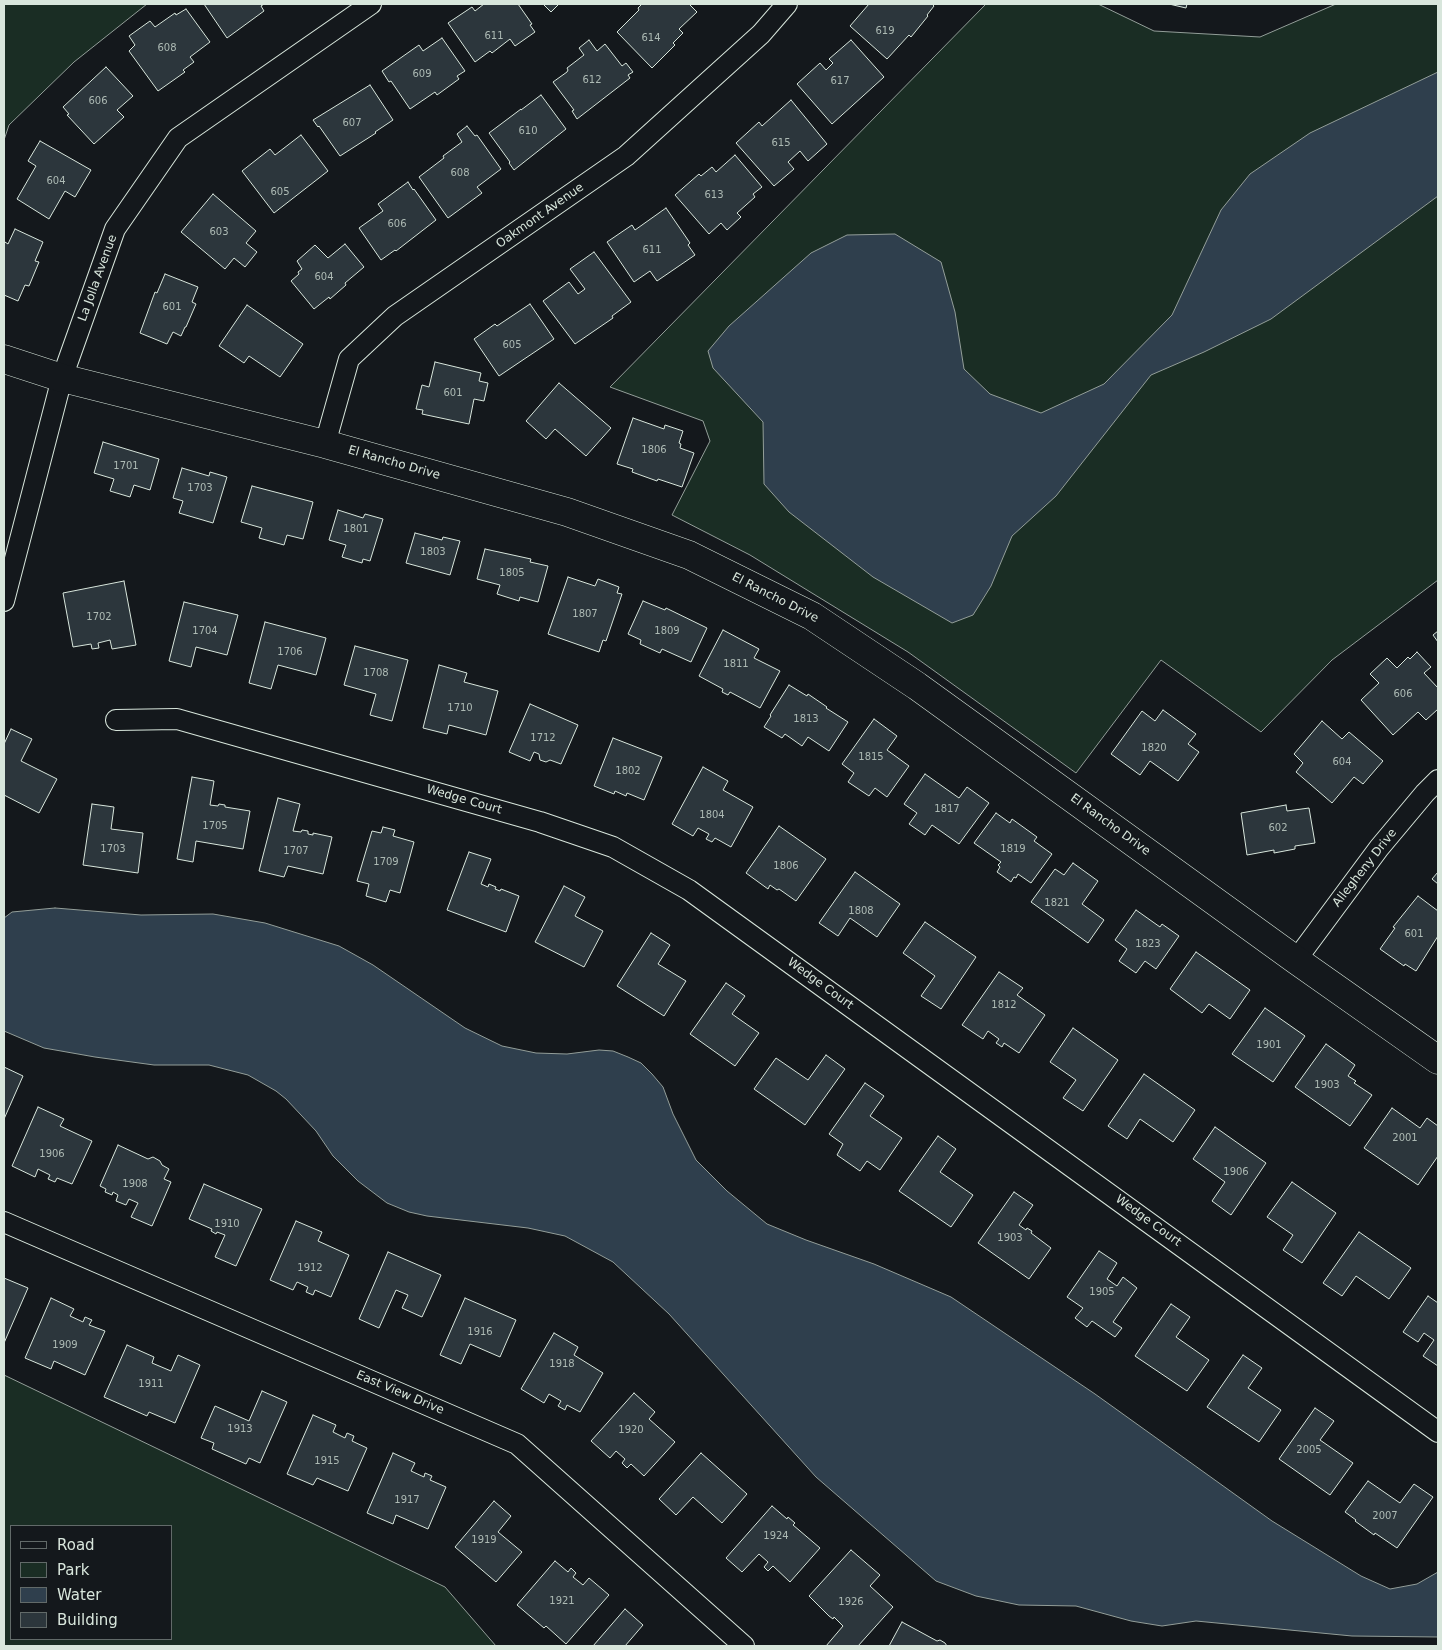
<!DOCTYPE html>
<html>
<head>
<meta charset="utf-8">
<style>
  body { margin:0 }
  #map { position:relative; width:1442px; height:1650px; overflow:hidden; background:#14181c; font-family:"DejaVu Sans",sans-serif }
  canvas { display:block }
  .frame { position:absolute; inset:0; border:5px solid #d8e6dc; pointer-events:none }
  .legend { position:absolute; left:10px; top:1525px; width:162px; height:115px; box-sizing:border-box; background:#14181c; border:1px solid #626a69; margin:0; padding:6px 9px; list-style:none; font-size:15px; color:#d8e6dc }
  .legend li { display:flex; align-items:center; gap:10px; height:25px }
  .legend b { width:25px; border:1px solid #626a69 }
</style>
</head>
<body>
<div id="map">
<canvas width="1442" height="1650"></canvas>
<div class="frame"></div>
<ul class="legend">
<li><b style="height:6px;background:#14181c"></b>Road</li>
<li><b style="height:14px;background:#1a2d24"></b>Park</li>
<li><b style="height:14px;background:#2f3f4d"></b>Water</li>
<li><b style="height:14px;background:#2c363c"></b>Building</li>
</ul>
</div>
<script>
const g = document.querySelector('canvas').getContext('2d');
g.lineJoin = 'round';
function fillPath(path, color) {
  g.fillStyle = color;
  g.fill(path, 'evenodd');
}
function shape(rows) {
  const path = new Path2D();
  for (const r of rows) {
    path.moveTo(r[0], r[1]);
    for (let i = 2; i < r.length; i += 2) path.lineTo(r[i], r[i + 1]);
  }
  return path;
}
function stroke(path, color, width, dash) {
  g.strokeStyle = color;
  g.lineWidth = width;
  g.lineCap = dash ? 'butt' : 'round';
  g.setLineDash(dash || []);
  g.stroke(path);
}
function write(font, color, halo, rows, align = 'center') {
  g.font = font + ' "DejaVu Sans",sans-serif';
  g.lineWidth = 4;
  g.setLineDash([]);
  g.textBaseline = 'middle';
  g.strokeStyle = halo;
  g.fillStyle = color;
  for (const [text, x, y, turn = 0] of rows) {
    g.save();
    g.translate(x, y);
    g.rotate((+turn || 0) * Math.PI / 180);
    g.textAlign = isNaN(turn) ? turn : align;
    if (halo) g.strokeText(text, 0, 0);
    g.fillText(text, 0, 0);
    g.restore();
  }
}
const green = shape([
  [4,4,147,4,74,62,9,125,4,140,4,4],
  [986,4,1098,4,1154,31,1260,37,1336,4,1438,4,1438,580,1332,660,1261,732,1161,660,1076,773,908,652,750,555,672,515,710,441,703,421,610,387,986,4],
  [4,1375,445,1587,496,1646,4,1646,4,1375],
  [11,1526,171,1526,171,1639,11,1639,11,1526]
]);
const water = shape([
  [1438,72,1438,196,1271,319,1204,352,1151,375,1056,496,1012,536,991,586,973,615,952,623,873,577,789,512,764,484,763,422,713,368,708,351,729,326,811,253,847,235,895,234,941,262,955,312,964,369,990,394,1041,413,1104,384,1172,315,1221,210,1250,174,1310,133,1438,72],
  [55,908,141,915,213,914,265,923,339,946,373,965,465,1028,502,1046,536,1053,567,1054,599,1050,613,1051,628,1057,641,1063,652,1074,663,1087,673,1114,696,1160,727,1191,767,1224,806,1240,874,1264,951,1297,1095,1394,1272,1521,1361,1576,1390,1589,1417,1584,1438,1572,1438,1637,1352,1636,1196,1621,1162,1626,1131,1621,1076,1606,1019,1605,976,1596,936,1581,816,1477,669,1314,613,1262,565,1236,528,1228,427,1216,409,1212,387,1203,358,1181,333,1156,316,1131,286,1099,276,1091,248,1075,209,1065,154,1065,95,1057,44,1048,4,1031,4,918,12,912,55,908]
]);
const building = shape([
  [204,4,264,4,261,6,264,11,227,38,204,4],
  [484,4,518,4,532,24,530,25,535,32,515,46,510,39,492,53,490,51,475,62,448,23,472,7,475,11,484,4],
  [543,4,559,4,551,12,543,4],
  [642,4,689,4,697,12,679,29,683,33,673,43,675,45,652,68,617,32,639,10,638,8,642,4],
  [869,4,932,4,934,6,927,15,928,16,911,37,909,35,887,59,850,26,869,4],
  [1169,4,1187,4,1186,8,1169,4],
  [186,9,210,42,190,57,194,62,183,70,185,72,158,91,129,51,135,45,129,36,150,21,155,27,175,13,176,15,186,9],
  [442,38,465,71,457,76,459,79,437,95,435,92,410,109,391,81,389,82,382,71,419,45,423,51,442,38],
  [589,40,597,51,605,44,622,66,626,63,633,72,628,75,630,78,577,119,572,111,574,110,553,82,567,72,568,70,567,68,584,55,579,48,589,40],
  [851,40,884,77,832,124,797,84,820,63,826,70,833,63,829,59,851,40],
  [106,67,133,96,117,110,124,117,94,144,67,115,69,114,63,107,106,67],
  [370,85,393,120,375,132,376,133,340,156,319,126,318,127,313,120,370,85],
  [541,95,566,129,514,170,509,163,510,162,489,133,521,109,521,110,541,95],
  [791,100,827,144,808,161,800,151,788,162,794,169,774,186,736,143,759,122,762,126,791,100],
  [467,126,475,136,477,135,501,169,477,187,482,193,448,218,419,177,444,158,443,156,462,142,457,134,467,126],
  [301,135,328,171,274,213,242,171,270,149,275,155,301,135],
  [40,141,91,170,75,197,65,191,49,219,17,199,36,166,28,161,40,141],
  [735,155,762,187,753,194,755,197,737,213,741,217,727,230,721,223,709,234,675,195,699,174,701,176,712,167,716,172,735,155],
  [408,182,413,190,414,189,436,220,396,251,395,250,381,260,359,228,383,211,378,204,408,182],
  [213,194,256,231,246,243,257,252,245,267,234,258,225,269,181,232,213,194],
  [666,208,690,243,688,245,695,255,657,281,650,271,634,282,607,242,632,225,635,230,666,208],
  [15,229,43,242,35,261,39,262,29,286,25,285,18,301,4,295,4,244,5,242,8,244,15,229],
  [345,244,364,267,345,283,346,285,330,299,329,297,314,309,291,281,299,274,298,272,302,269,297,261,315,245,328,258,345,244],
  [594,252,631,302,612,316,613,318,575,344,543,301,569,282,578,294,585,289,570,269,594,252],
  [165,274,198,287,192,302,196,304,186,327,185,327,181,336,173,332,167,344,140,333,155,292,157,293,165,274],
  [530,304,554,339,499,376,474,339,495,324,497,326,530,304],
  [247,305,303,344,280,377,249,356,244,363,219,346,247,305],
  [435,362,481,373,479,381,488,383,484,401,474,399,469,424,422,414,423,410,416,409,422,385,429,387,435,362],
  [559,383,611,428,586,456,555,429,546,439,526,421,559,383],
  [633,418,664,429,665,425,683,431,679,443,681,444,680,448,694,453,682,487,658,479,657,481,632,472,633,469,617,464,633,418],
  [103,442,159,459,150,490,134,485,130,497,110,491,114,479,94,473,103,442],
  [182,468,209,476,210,472,227,477,213,523,179,513,183,501,173,498,182,468],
  [252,486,313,502,303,539,287,535,284,545,259,538,262,528,241,522,252,486],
  [338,510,363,518,365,514,383,519,370,561,363,559,362,563,342,557,346,545,329,540,338,510],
  [415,533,442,540,443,537,460,541,450,575,406,563,415,533],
  [485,549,531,559,530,562,548,566,538,602,520,597,519,601,497,594,500,585,477,579,485,549],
  [568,577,595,586,598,579,619,587,617,593,622,594,606,641,603,640,599,652,548,634,568,577],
  [124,581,136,645,112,649,110,640,98,643,99,648,92,649,91,644,73,647,63,593,124,581],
  [643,601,665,610,666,608,707,628,691,662,662,649,660,653,640,644,641,640,628,634,643,601],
  [184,602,238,615,227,655,196,647,191,667,169,661,184,602],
  [265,622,326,638,316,675,278,665,271,689,249,683,265,622],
  [723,630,759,649,754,658,780,671,760,708,730,692,728,695,722,692,723,689,699,676,723,630],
  [1438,631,1438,642,1433,635,1438,631],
  [355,646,408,660,392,721,370,715,376,694,344,685,355,646],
  [1417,652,1431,667,1424,673,1438,688,1438,709,1426,720,1418,712,1393,735,1361,700,1379,683,1370,674,1387,658,1397,668,1408,657,1410,659,1417,652],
  [439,665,467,673,464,682,498,691,486,735,449,725,447,734,423,728,439,665],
  [789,685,807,696,808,694,827,707,826,708,848,722,829,751,808,737,802,746,785,734,782,738,764,727,771,716,770,715,789,685],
  [530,704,578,725,561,764,550,760,546,762,540,760,539,754,534,752,530,761,509,752,530,704],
  [1163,710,1196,734,1188,744,1199,752,1178,781,1150,761,1140,775,1111,754,1142,711,1155,721,1163,710],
  [874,719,897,736,887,750,909,766,887,797,875,788,869,796,848,782,854,773,842,764,874,719],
  [1322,721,1342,739,1349,732,1383,761,1363,784,1354,777,1332,803,1296,772,1303,763,1294,754,1322,721],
  [11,729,32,739,21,761,57,779,39,813,4,795,4,744,11,729],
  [613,738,662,757,644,800,627,793,626,796,615,791,614,794,594,786,613,738],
  [703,767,728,781,723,790,753,807,731,847,715,838,712,842,706,839,709,834,698,828,693,836,672,824,703,767],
  [925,774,959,798,967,787,989,803,959,844,932,825,925,835,909,824,917,813,904,804,925,774],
  [192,777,214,781,210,805,218,806,219,804,225,805,225,807,250,811,243,849,196,841,193,862,177,859,192,777],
  [278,798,300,804,293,831,301,832,302,830,308,831,308,834,313,835,313,833,332,837,323,874,288,866,284,877,259,871,278,798],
  [92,804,114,807,111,829,143,833,138,873,83,865,92,804],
  [1286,805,1287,811,1309,808,1315,843,1295,846,1295,849,1274,853,1274,850,1247,855,1241,813,1286,805],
  [996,813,1010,823,1012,819,1037,837,1034,841,1052,854,1031,883,1018,874,1016,878,1014,877,1011,882,997,872,1000,867,998,865,1001,862,974,843,996,813],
  [779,826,826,859,796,901,779,889,777,890,770,885,768,889,746,873,779,826],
  [383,827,395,830,393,836,414,842,400,893,390,890,386,902,366,896,369,884,357,881,372,831,381,833,383,827],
  [469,852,491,859,481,884,488,887,489,884,496,887,495,889,500,891,501,889,519,896,506,932,447,910,469,852],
  [1073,863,1098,881,1082,904,1104,920,1088,943,1031,902,1055,869,1064,875,1073,863],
  [855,872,900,904,877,937,850,918,838,936,819,923,855,872],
  [1438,872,1438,884,1432,879,1438,872],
  [564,886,585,897,575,916,603,931,584,967,535,942,564,886],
  [1418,896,1438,911,1438,936,1416,971,1405,964,1404,966,1380,949,1395,928,1393,927,1418,896],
  [1136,910,1160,927,1162,924,1179,936,1156,969,1145,961,1136,973,1119,961,1127,949,1115,940,1136,910],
  [925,922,976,957,941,1009,921,996,935,976,903,953,925,922],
  [651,933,670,945,658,964,686,981,664,1016,617,986,651,933],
  [1196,952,1250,990,1230,1019,1209,1004,1202,1013,1170,989,1196,952],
  [999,972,1023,988,1017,995,1045,1015,1019,1053,1004,1043,1002,1047,996,1043,999,1039,988,1031,983,1039,962,1025,999,972],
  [726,983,745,996,732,1014,759,1033,735,1066,690,1034,726,983],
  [1265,1008,1305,1036,1273,1082,1232,1054,1265,1008],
  [1073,1028,1118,1060,1083,1111,1063,1098,1076,1080,1050,1062,1073,1028],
  [1326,1044,1355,1065,1348,1076,1356,1081,1354,1083,1372,1095,1350,1126,1295,1087,1326,1044],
  [826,1055,845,1069,805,1125,754,1089,776,1058,808,1080,826,1055],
  [4,1067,23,1076,4,1119,4,1067],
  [1144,1074,1195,1110,1173,1142,1140,1119,1127,1139,1108,1126,1144,1074],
  [865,1083,884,1096,870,1116,902,1138,880,1170,867,1161,860,1171,837,1155,843,1144,829,1134,865,1083],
  [38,1107,64,1119,60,1126,92,1141,72,1184,57,1178,55,1182,48,1179,50,1175,38,1169,35,1177,12,1166,38,1107],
  [1392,1108,1420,1128,1427,1118,1438,1126,1438,1156,1418,1185,1364,1148,1392,1108],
  [1215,1127,1266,1163,1231,1215,1212,1201,1225,1182,1193,1159,1215,1127],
  [938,1136,956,1149,940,1172,973,1195,951,1227,899,1191,938,1136],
  [118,1145,148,1159,153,1157,160,1161,162,1165,169,1169,164,1179,171,1182,152,1226,131,1217,138,1203,129,1199,126,1205,116,1201,118,1195,113,1192,112,1195,105,1192,106,1189,100,1186,118,1145],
  [1292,1182,1336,1213,1302,1263,1283,1250,1293,1235,1267,1217,1292,1182],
  [204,1184,262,1209,236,1266,215,1257,225,1235,217,1232,216,1234,211,1231,212,1229,189,1219,204,1184],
  [1014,1192,1033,1205,1019,1225,1026,1230,1027,1228,1032,1231,1031,1233,1051,1248,1029,1279,978,1243,1014,1192],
  [296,1221,322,1232,318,1241,349,1255,331,1297,315,1290,313,1295,306,1292,308,1287,297,1282,293,1290,270,1280,296,1221],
  [1359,1232,1411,1268,1389,1299,1356,1276,1342,1296,1323,1283,1359,1232],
  [1099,1251,1117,1263,1107,1279,1117,1286,1123,1277,1137,1288,1113,1322,1122,1328,1115,1337,1092,1321,1087,1327,1075,1318,1083,1308,1067,1297,1099,1251],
  [388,1252,441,1275,422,1317,402,1308,408,1295,396,1290,379,1328,359,1319,388,1252],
  [4,1278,28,1288,4,1343,4,1278],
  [1428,1296,1438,1303,1438,1366,1423,1356,1434,1340,1424,1333,1418,1342,1403,1332,1428,1296],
  [51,1298,74,1309,70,1316,83,1322,85,1317,92,1320,89,1325,105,1331,85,1375,54,1361,51,1369,25,1358,51,1298],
  [465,1298,516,1320,500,1357,470,1344,461,1364,440,1355,465,1298],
  [1171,1304,1190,1317,1176,1337,1209,1360,1187,1391,1135,1356,1171,1304],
  [554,1333,578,1347,574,1355,603,1373,580,1412,567,1405,565,1410,558,1406,561,1401,549,1394,544,1403,521,1389,554,1333],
  [127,1345,154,1357,152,1363,171,1371,178,1355,200,1365,175,1423,149,1412,147,1416,104,1397,127,1345],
  [1243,1355,1262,1368,1248,1388,1281,1410,1259,1442,1207,1407,1243,1355],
  [262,1391,287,1402,260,1463,249,1458,246,1464,212,1449,214,1443,201,1438,215,1406,249,1421,262,1391],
  [634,1393,655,1412,649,1419,675,1442,644,1476,631,1464,627,1468,622,1463,625,1459,616,1451,610,1458,591,1441,634,1393],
  [1315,1408,1334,1421,1320,1440,1353,1463,1330,1495,1279,1459,1315,1408],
  [313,1415,336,1425,333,1432,345,1438,347,1433,354,1436,352,1441,367,1448,348,1491,317,1478,313,1485,287,1474,313,1415],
  [393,1453,415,1463,411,1471,424,1477,425,1473,432,1476,430,1480,446,1487,428,1529,396,1515,393,1524,367,1513,393,1453],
  [701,1453,747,1494,722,1523,693,1497,676,1515,659,1499,701,1453],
  [1368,1481,1400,1503,1414,1484,1433,1497,1397,1548,1375,1533,1374,1535,1355,1521,1356,1520,1345,1512,1368,1481],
  [494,1501,511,1516,498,1532,522,1552,496,1582,455,1547,494,1501],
  [772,1506,787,1519,788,1517,795,1523,793,1525,820,1548,790,1582,773,1566,768,1571,764,1567,768,1562,759,1554,742,1572,726,1558,772,1506],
  [851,1550,880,1575,870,1586,893,1607,858,1646,826,1646,843,1626,834,1617,833,1619,829,1616,809,1596,851,1550],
  [555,1561,568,1572,571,1568,576,1573,573,1577,583,1585,589,1578,609,1595,566,1644,546,1626,544,1628,517,1605,555,1561],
  [625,1609,643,1625,625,1646,593,1646,625,1609],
  [902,1622,937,1641,940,1640,945,1643,947,1646,889,1646,902,1622]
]);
const street = shape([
  [325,444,349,359,395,316,626,156,761,34,787,4],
  [4,601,62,378,115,229,178,138,371,4],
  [116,720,177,719,540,822,613,847,689,890,1438,1432],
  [1296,960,1379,848,1425,793,1438,780],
  [4,1222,517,1444,744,1646]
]);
const secondary = shape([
  [4,359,62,378,325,444,567,512,689,555,812,616,917,686,1296,960,1438,1060]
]);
const numberNames = [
  ["619",885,31],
  ["611",494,36],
  ["614",651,38],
  ["608",167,48],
  ["609",422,74],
  ["612",592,80],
  ["617",840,81],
  ["606",98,101],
  ["607",352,123],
  ["610",528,131],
  ["615",781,143],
  ["608",460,173],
  ["604",56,181],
  ["605",280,192],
  ["613",714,195],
  ["606",397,224],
  ["603",219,232],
  ["611",652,250],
  ["604",324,277],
  ["601",172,307],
  ["605",512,345],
  ["601",453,393],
  ["1806",654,450],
  ["1701",126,466],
  ["1703",200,488],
  ["1801",356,529],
  ["1803",433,552],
  ["1805",512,573],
  ["1807",585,614],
  ["1702",99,617],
  ["1704",205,631],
  ["1809",667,631],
  ["1706",290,652],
  ["1811",736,664],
  ["1708",376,673],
  ["606",1403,694],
  ["1710",460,708],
  ["1813",806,719],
  ["1712",543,738],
  ["1820",1154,748],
  ["1815",871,757],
  ["604",1342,762],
  ["1802",628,771],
  ["1817",947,809],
  ["1804",712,815],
  ["1705",215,826],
  ["602",1278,828],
  ["1703",113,849],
  ["1819",1013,849],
  ["1707",296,851],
  ["1709",386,862],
  ["1806",786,866],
  ["1821",1057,903],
  ["1808",861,911],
  ["601",1414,934],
  ["1823",1148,944],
  ["1812",1004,1005],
  ["1901",1269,1045],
  ["1903",1327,1085],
  ["2001",1405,1138],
  ["1906",52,1154],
  ["1906",1236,1172],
  ["1908",135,1184],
  ["1910",227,1224],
  ["1903",1010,1238],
  ["1912",310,1268],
  ["1905",1102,1292],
  ["1916",480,1332],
  ["1909",65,1345],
  ["1918",562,1364],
  ["1911",151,1384],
  ["1913",240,1429],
  ["1920",631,1430],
  ["2005",1309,1450],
  ["1915",327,1461],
  ["1917",407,1500],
  ["2007",1385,1516],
  ["1924",776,1536],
  ["1919",484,1540],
  ["1921",562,1601],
  ["1926",851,1602]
];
const streetNames = [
  ["Oakmont Avenue",540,216,-35],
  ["La Jolla Avenue",98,278,-70],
  ["El Rancho Drive",394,463,16],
  ["El Rancho Drive",775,598,27],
  ["Wedge Court",464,800,16],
  ["El Rancho Drive",1110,825,36],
  ["Allegheny Drive",1365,868,-52],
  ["Wedge Court",820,984,36],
  ["Wedge Court",1148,1221,36],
  ["East View Drive",400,1393,23]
];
fillPath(green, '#1a2d24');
stroke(green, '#939e99', 1);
fillPath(water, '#2f3f4d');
stroke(water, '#939e99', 1);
fillPath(building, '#2c363c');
stroke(building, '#d8e6dc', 1);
stroke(street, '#d8e6dc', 22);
stroke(secondary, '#d8e6dc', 29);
stroke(street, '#14181c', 20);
stroke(secondary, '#14181c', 28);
write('10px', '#adbab4', null, numberNames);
write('12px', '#d8e6dc', '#14181c', streetNames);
</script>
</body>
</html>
